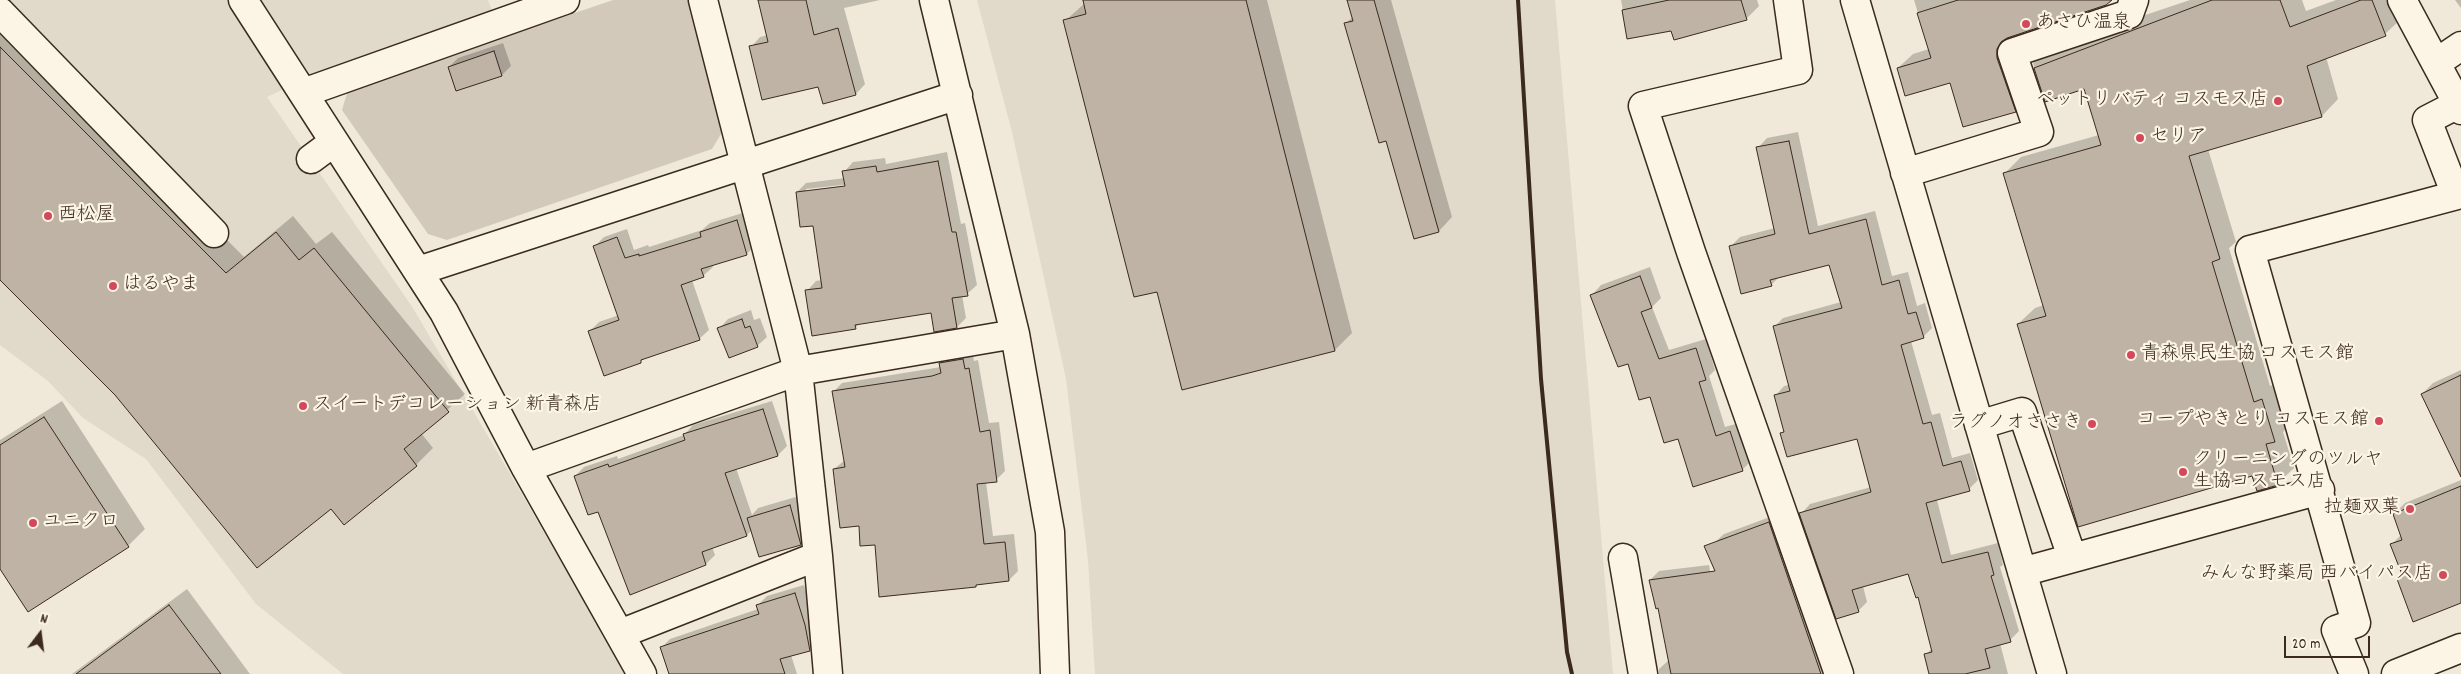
<!DOCTYPE html>
<html>
<head>
<meta charset="utf-8">
<style>
  body { margin:0 }
  #map { position:relative; width:2461px; height:674px; overflow:hidden; background:#f0e9d9; font-family:Dekko,sans-serif }
  canvas { display:block }
  .north { position:absolute; left:15px; top:609px; width:50px; height:50px; -webkit-text-stroke:4px #fcf5e5; paint-order:stroke; rotate:15deg; font-size:14px; font-weight:700; line-height:20px; text-align:center; color:#3b2a1e }
  .north::after { content:''; display:block; margin:auto; width:18px; height:22px; background:#3b2a1e; clip-path:polygon(50% 0,100% 100%,50% 72%,0 100%) }
  .scale { position:absolute; left:2284px; top:636px; width:86px; height:22px; box-sizing:border-box; border:2px solid #3b2a1e; border-top:0; padding-left:6px; font-size:15px; line-height:18px; white-space:nowrap; color:#3b2a1e; -webkit-text-stroke:4px #fcf5e5; paint-order:stroke }
</style>
</head>
<body>
<div id="map">
<canvas width="2461" height="674"></canvas>
<div class="north">N</div>
<div class="scale">20 m</div>
</div>
<script>
const g = document.querySelector('canvas').getContext('2d');
g.lineJoin = 'round';
function fillPath(path, color) {
  g.fillStyle = color;
  g.fill(path, 'evenodd');
}
function shape(rows) {
  const path = new Path2D();
  for (const r of rows) {
    path.moveTo(r[0], r[1]);
    for (let i = 2; i < r.length; i += 2) path.lineTo(r[i], r[i + 1]);
  }
  return path;
}
function stroke(path, color, width, dash) {
  g.strokeStyle = color;
  g.lineWidth = width;
  g.lineCap = dash ? 'butt' : 'round';
  g.setLineDash(dash || []);
  g.stroke(path);
}
function write(font, color, halo, rows, align = 'center') {
  g.font = font + ' Dekko,"Klee One",sans-serif';
  g.lineWidth = 4.5;
  g.setLineDash([]);
  g.textBaseline = 'middle';
  g.strokeStyle = halo;
  g.fillStyle = color;
  for (const [text, x, y, turn = 0] of rows) {
    g.save();
    g.translate(x, y);
    g.rotate((+turn || 0) * Math.PI / 180);
    g.textAlign = isNaN(turn) ? turn : align;
    if (halo) g.strokeText(text, 0, 0);
    g.fillText(text, 0, 0);
    g.restore();
  }
}
const built = shape([
  [0,0,488,0,493,13,306,79,267,97,413,308,627,674,343,674,256,604,146,459,83,418,48,381,0,345],
  [977,0,1555,0,1613,674,1095,674,1088,560,1066,379,1012,132]
]);
const green = shape([
  [613,0,692,0,724,129,712,149,447,240,428,234,342,110,348,90]
]);
const shadow = shape([
  [760,0,880,0,844,8,865,84,856,94,824,103,819,85,751,47,760,37,768,35],
  [1084,0,1267,0,1352,333,1335,350,1183,388,1158,290,1065,21,1085,3],
  [1348,0,1391,0,1452,217,1439,231,1415,237,1387,140,1346,23,1353,17],
  [1621,0,1757,0,1759,6,1746,19,1628,38],
  [1914,0,2112,0,2109,3,2011,36,2029,96,2015,111,1951,81,1898,68,1913,54,1929,49],
  [2190,0,2302,0,2306,11,2336,0,2395,0,2402,18,2385,34,2326,57,2338,99,2322,116,2208,149,2236,242,2229,248,2270,386,2278,383,2291,424,2283,432,2294,468,2277,484,2018,324,2035,308,2044,305,2004,174,2021,157,2099,135,2085,87,2046,100,2033,63,2050,47],
  [2455,0,2461,0,2461,8],
  [0,13,244,257,293,216,316,244,332,232,465,394,421,433,433,448,416,465,344,523,331,507,115,394,0,278],
  [503,43,511,66,502,75,449,67,458,58],
  [1798,132,1818,226,1875,211,1892,276,1908,272,1917,306,1925,303,1932,328,1923,337,1911,341,1932,415,1940,413,1952,458,1970,453,1978,480,1969,489,1937,500,1951,555,1998,543,2003,565,2000,567,2019,631,2010,640,2000,643,2008,674,1930,674,1926,655,1932,648,1919,595,1909,572,1863,586,1867,602,1858,611,1801,514,1810,504,1871,487,1858,437,1782,434,1785,431,1775,396,1784,386,1789,385,1774,327,1783,318,1841,302,1830,263,1780,276,1771,285,1730,247,1740,237,1775,228,1758,148,1767,138],
  [947,152,961,224,965,223,977,285,967,294,962,295,966,318,957,327,935,331,932,311,860,323,855,328,807,291,816,281,822,280,814,224,797,192,806,183,845,178,844,172,853,162,885,158,886,164],
  [851,184,851,186,806,192,806,189],
  [746,212,756,244,747,254,712,264,713,267,703,276,692,280,709,330,699,339,645,357,641,361,590,331,599,322,619,315,595,246,604,237,627,229,634,250,648,245,649,247,702,230,710,223],
  [1650,267,1661,298,1652,307,1669,350,1706,339,1715,370,1709,376,1725,427,1739,423,1752,460,1742,470,1679,437,1628,362,1592,295,1601,285],
  [751,310,754,320,760,318,767,337,757,346,719,329,728,319],
  [972,350,974,361,978,360,989,423,999,422,1005,471,996,480,986,482,993,536,1014,534,1018,571,1009,580,979,583,976,586,877,543,860,525,834,469,845,460,833,392,842,383,941,367,941,363,950,354],
  [2461,370,2461,474,2422,394,2433,383],
  [62,401,145,529,128,546,0,567,0,440],
  [772,401,787,446,778,455,736,468,752,515,758,508,799,496,810,534,800,544,752,530,747,535,712,547,715,555,706,564,598,510,575,476,584,467,617,456,618,459,684,435,693,425],
  [2461,480,2461,602,2399,580,2403,575,2392,544,2401,535,2394,514,2405,503],
  [1778,514,1833,674,1774,674,1715,542,1724,534],
  [1709,565,1728,674,1659,674,1659,669,1669,660,1659,607,1650,580,1659,571],
  [804,585,813,615,818,641,809,650,791,655,797,674,670,674,661,648,670,639,758,609,757,606,767,596],
  [187,589,250,674,72,674]
]);
const building = shape([
  [758,0,806,0,814,35,838,28,856,95,823,104,818,87,762,100,749,46,768,42,758,0],
  [1083,0,1246,0,1335,351,1182,390,1157,292,1134,297,1063,20,1086,14,1083,0],
  [1347,0,1374,0,1439,232,1414,239,1386,141,1379,143,1344,23,1353,21,1347,0],
  [1669,0,1741,0,1747,20,1674,40,1671,31,1627,39,1622,10,1669,0],
  [1958,0,2112,0,2106,5,2007,38,2001,42,1997,49,1997,58,2016,112,1963,127,1950,83,1905,96,1897,68,1931,58,1917,13,1958,0],
  [2212,0,2280,0,2290,27,2361,0,2372,0,2386,36,2307,66,2322,117,2189,156,2220,259,2212,262,2254,402,2262,399,2275,442,2266,444,2278,485,2257,491,2252,476,2078,527,2017,324,2046,316,2003,173,2101,145,2084,89,2045,102,2034,68,2212,0],
  [0,47,226,273,276,232,299,260,314,248,449,412,404,449,417,466,344,525,331,509,257,568,115,395,0,280,0,47],
  [494,51,502,76,456,91,448,67,494,51],
  [1789,141,1809,234,1866,219,1882,285,1899,280,1908,314,1916,312,1924,338,1901,345,1923,424,1931,422,1943,466,1961,461,1970,491,1926,503,1942,563,1988,552,1994,575,1991,576,2011,642,1985,649,1990,668,1965,674,1929,674,1924,654,1932,652,1918,597,1916,598,1908,574,1852,590,1859,612,1836,619,1799,513,1871,492,1857,439,1787,457,1780,433,1784,432,1774,395,1790,391,1773,326,1842,308,1829,265,1770,280,1772,286,1741,294,1729,246,1775,234,1756,147,1789,141],
  [938,161,952,232,956,232,968,296,952,298,957,328,934,332,931,313,855,325,856,329,812,336,805,290,822,288,813,226,800,227,796,192,845,186,842,171,876,166,877,172,938,161],
  [737,220,747,255,701,269,704,277,681,285,700,340,641,360,641,363,604,376,588,331,619,320,593,246,617,237,625,258,639,254,639,256,701,237,700,232,737,220],
  [1640,276,1652,308,1641,312,1659,359,1696,348,1706,380,1699,382,1716,436,1730,431,1743,471,1693,487,1678,439,1664,443,1650,397,1639,400,1628,364,1618,367,1590,295,1640,276],
  [742,319,745,328,750,326,758,347,729,358,717,328,742,319],
  [963,359,965,369,969,368,980,432,990,430,997,482,977,484,984,544,1005,542,1009,581,976,585,976,587,879,597,875,545,860,546,859,526,840,528,833,469,845,467,832,391,932,376,941,373,939,363,963,359],
  [2461,375,2461,477,2421,394,2461,375],
  [763,409,778,456,725,473,747,536,702,552,706,565,630,595,598,512,588,515,574,476,608,464,609,467,685,440,683,434,763,409],
  [44,417,129,547,28,612,0,569,0,445,44,417],
  [2461,486,2461,603,2413,622,2397,579,2403,577,2390,544,2402,540,2393,514,2461,486],
  [790,505,801,545,759,557,747,518,790,505],
  [1769,522,1821,674,1671,674,1658,608,1656,609,1649,580,1715,571,1704,546,1769,522],
  [795,593,805,625,810,651,780,659,785,674,669,674,660,647,759,614,756,605,795,593],
  [169,605,221,674,76,674,169,605]
]);
const minor = shape([
  [243,0,444,312,526,468,642,674],
  [703,0,798,371,818,556,828,674],
  [934,0,1015,334,1050,532,1055,674],
  [1788,0,1798,70,1643,106,1691,252,1839,674],
  [1855,0,2052,674],
  [2402,0,2461,110],
  [0,12,214,233],
  [2436,63,2461,46],
  [303,93,565,0],
  [311,159,334,142],
  [1905,173,2039,132,2012,53,2129,14,2134,0],
  [2456,195,2427,120,2458,104],
  [418,271,958,95],
  [1979,425,2022,412,2072,557],
  [526,468,798,371,1015,334],
  [1623,558,1643,674],
  [2022,572,2320,490],
  [620,634,818,556],
  [2354,674,2336,630,2356,623,2250,250,2461,194],
  [2396,674,2461,648]
]);
const rail = shape([
  [1518,0,1541,379,1567,652,1572,674]
]);
const markers = [
  [2026,24,5,"#d1495b"],
  [2278,101,5,"#d1495b"],
  [2140,138,5,"#d1495b"],
  [48,216,5,"#d1495b"],
  [113,286,5,"#d1495b"],
  [2131,355,5,"#d1495b"],
  [303,406,5,"#d1495b"],
  [2379,421,5,"#d1495b"],
  [2092,424,5,"#d1495b"],
  [2183,472,5,"#d1495b"],
  [2410,509,5,"#d1495b"],
  [33,523,5,"#d1495b"],
  [2443,575,5,"#d1495b"]
];
const poiNames = [
  ["あさひ温泉",2036,24],
  ["ペットリバティ コスモス店",2268,101,"right"],
  ["セリア",2150,138],
  ["西松屋",58,216],
  ["はるやま",123,286],
  ["青森県民生協 コスモス館",2141,355],
  ["スイートデコレーション 新青森店",313,406],
  ["コープやきとり コスモス館",2369,421,"right"],
  ["ラグノオささき",2082,424,"right"],
  ["クリーニングのツルヤ",2193,461],
  ["生協コスモス店",2193,483],
  ["拉麺双葉",2400,509,"right"],
  ["ユニクロ",43,523],
  ["みんな野薬局 西バイパス店",2433,575,"right"]
];
fillPath(built, '#e1d9c9');
fillPath(green, '#d2c9ba');
fillPath(shadow, '#0003');
fillPath(building, '#beb3a4');
stroke(building, '#3b2a1e', 1);
stroke(minor, '#3b2a1e', 31);
stroke(minor, '#fcf5e5', 28);
stroke(rail, '#3b2a1e', 4);
for (const [x, y, r, color] of markers) {
  const dot = new Path2D();
  dot.arc(x, y, r, 0, 2 * Math.PI);
  g.fillStyle = color;
  g.fill(dot);
  stroke(dot, '#fcf5e5', 2);
}
write('19px', '#3b2a1e', '#fcf5e5', poiNames, 'left');
</script>
</body>
</html>
